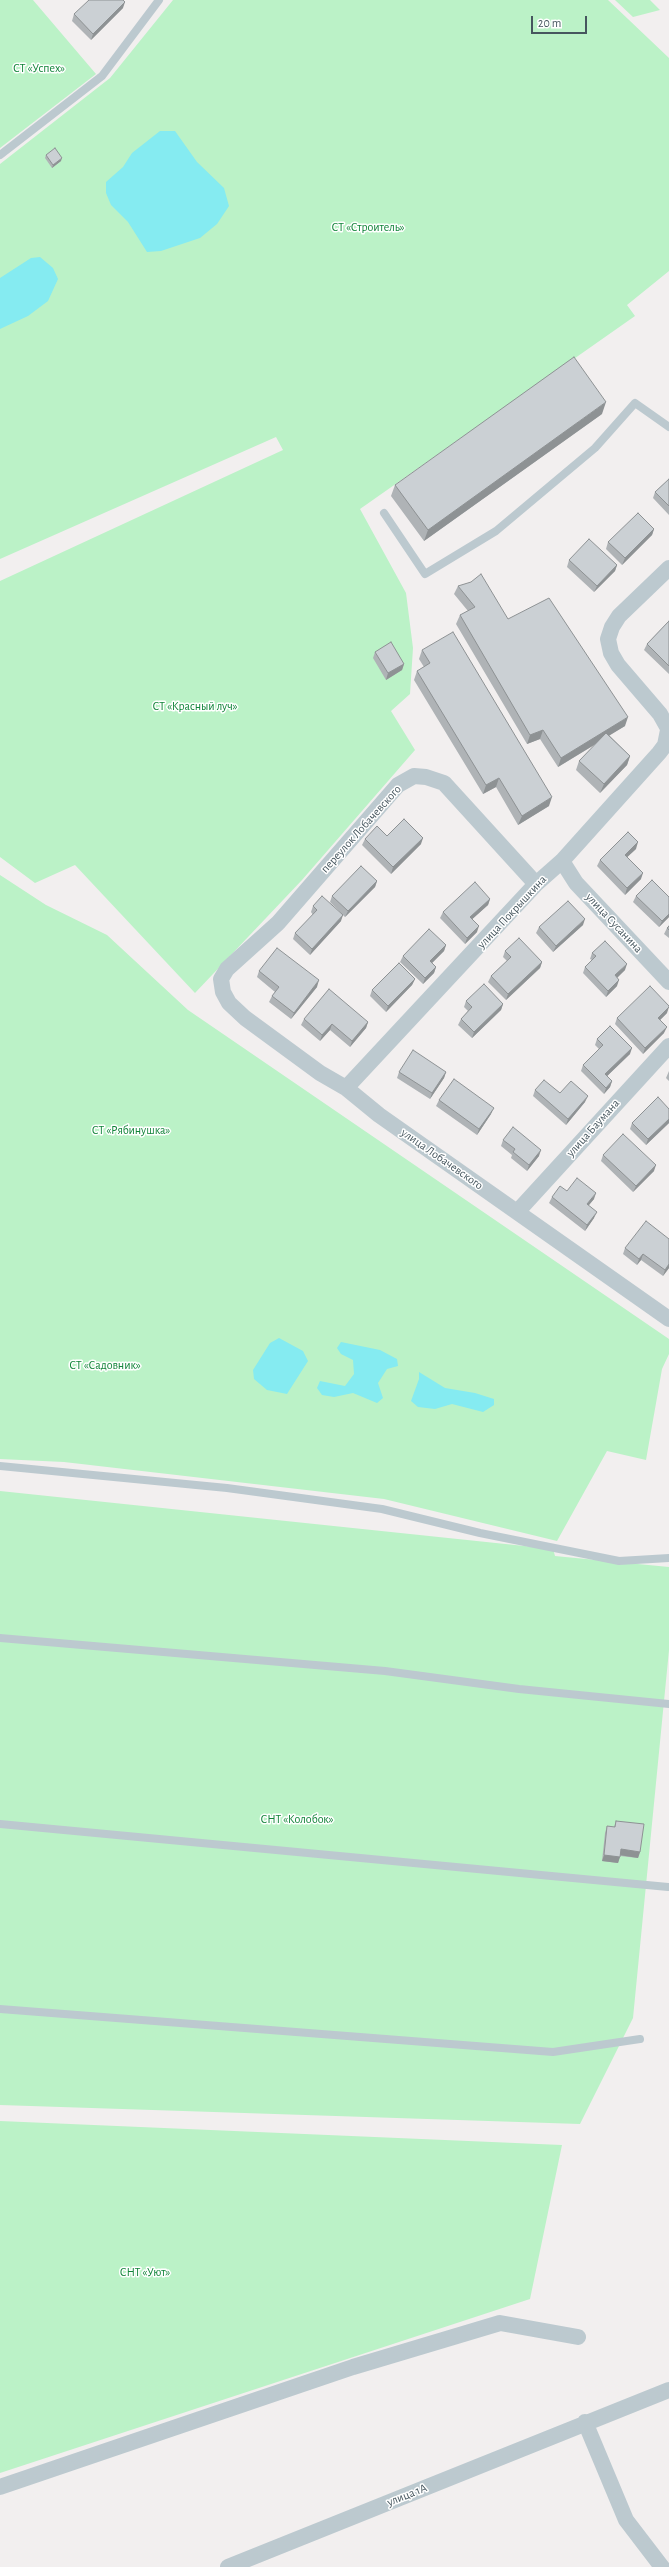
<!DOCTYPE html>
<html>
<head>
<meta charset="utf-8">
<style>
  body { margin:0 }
  #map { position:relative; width:669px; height:2567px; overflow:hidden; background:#f2efef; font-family:"Alegreya Sans",sans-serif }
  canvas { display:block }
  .scale { position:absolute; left:531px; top:16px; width:56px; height:18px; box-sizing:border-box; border:2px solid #46565e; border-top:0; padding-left:5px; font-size:12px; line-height:14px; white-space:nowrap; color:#46565e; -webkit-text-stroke:3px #fff; paint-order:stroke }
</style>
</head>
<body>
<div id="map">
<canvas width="669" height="2567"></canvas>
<div class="scale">20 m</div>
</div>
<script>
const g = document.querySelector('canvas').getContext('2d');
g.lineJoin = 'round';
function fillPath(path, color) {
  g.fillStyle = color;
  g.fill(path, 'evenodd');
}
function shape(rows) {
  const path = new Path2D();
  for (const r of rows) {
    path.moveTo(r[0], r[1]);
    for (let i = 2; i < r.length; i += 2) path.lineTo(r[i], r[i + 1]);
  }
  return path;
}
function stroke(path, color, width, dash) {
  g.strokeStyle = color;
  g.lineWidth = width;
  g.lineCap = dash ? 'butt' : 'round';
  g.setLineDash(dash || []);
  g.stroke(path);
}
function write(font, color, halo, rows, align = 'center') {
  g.font = font + ' "Alegreya Sans",sans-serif';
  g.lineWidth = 3;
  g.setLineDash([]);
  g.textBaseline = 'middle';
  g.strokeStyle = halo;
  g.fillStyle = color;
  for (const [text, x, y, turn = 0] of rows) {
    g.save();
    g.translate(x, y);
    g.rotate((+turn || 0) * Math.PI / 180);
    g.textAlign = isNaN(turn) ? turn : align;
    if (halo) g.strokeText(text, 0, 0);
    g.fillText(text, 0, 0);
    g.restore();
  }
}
const green = shape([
  [0,0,33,0,96,74,0,148],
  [173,0,608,0,669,58,669,271,627,305,635,316,360,509,406,593,413,648,410,694,391,711,415,750,302,880,195,993,75,865,35,883,0,857,0,581,283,450,276,437,0,559,0,164,110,78],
  [615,0,650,0,660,10,633,17],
  [0,875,46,905,107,935,188,1010,669,1339,669,1354,662,1369,646,1460,607,1451,557,1541,384,1499,64,1462,0,1459],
  [0,1491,553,1549,555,1556,669,1567,669,1650,633,2018,580,2124,0,2105],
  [0,2121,562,2145,530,2299,0,2473]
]);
const water = shape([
  [160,131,175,131,197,162,224,188,229,206,217,224,200,238,161,251,147,252,128,222,111,205,106,193,106,182,123,167,132,153],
  [40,257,53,268,58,279,48,301,28,316,0,329,0,278,31,258],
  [279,1338,303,1351,308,1361,287,1394,267,1390,254,1379,253,1370,270,1343],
  [341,1342,380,1350,397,1359,398,1366,387,1369,378,1383,383,1398,377,1403,353,1393,334,1397,322,1395,317,1388,320,1381,345,1386,354,1374,353,1360,341,1354,337,1348],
  [419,1372,445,1388,475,1393,494,1399,494,1405,483,1412,452,1404,435,1409,418,1407,411,1401,419,1379]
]);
const service = shape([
  [0,155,102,76,159,0],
  [384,513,425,574,496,531,595,448,635,403,669,427],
  [0,1466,227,1488,382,1509,480,1533,619,1561,669,1558],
  [0,1638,385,1671,519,1689,669,1704],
  [0,1824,668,1887],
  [0,2009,553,2052,640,2039]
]);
const minor = shape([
  [669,568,619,616,612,627,608,639,611,653,618,665,660,714,669,730],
  [562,861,576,883,669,982],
  [536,884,444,783,426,777,414,776,398,785,278,923,227,969,221,979,223,992,229,1003,245,1018,320,1073,346,1088,379,1115,669,1319],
  [346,1088,536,884,562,861,659,753,665,745,668,730],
  [518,1211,669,1046],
  [585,2422,626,2520,662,2567],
  [0,2487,353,2367,500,2323,578,2337],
  [228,2567,669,2390]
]);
const wall = shape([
  [123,8,91,40,72,21,74,14],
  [46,155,61,161,52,168,45,158],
  [602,414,424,541,391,496,395,485],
  [669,479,669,515,653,498,655,492],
  [654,529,652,535,622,565,606,549,608,542],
  [569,560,617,565,615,571,594,592,567,567],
  [458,586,508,619,625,726,609,735,630,756,627,765,600,793,576,770,579,761,596,744,558,767,540,739,527,744,456,624,460,615,468,611,454,594],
  [669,621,669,674,644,650,647,644],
  [422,650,549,806,518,825,496,787,483,794,414,680,417,671,424,667,419,659],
  [375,652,404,664,402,670,386,680,373,658],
  [387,836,421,844,391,874,362,845,365,839],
  [636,849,627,857,641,879,625,895,597,866,600,860],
  [377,881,375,887,345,917,330,902,332,896],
  [636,896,669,897,669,917,659,927,633,902],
  [490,899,488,905,472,919,477,932,465,944,440,918,443,912],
  [313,906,341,921,310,955,293,939,295,933,313,915,311,912],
  [583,925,553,952,536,933,539,927],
  [669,926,669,938,664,934,667,928],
  [446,945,444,951,432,963,436,967,434,973,423,984,400,962,403,956],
  [505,951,542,962,540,968,506,1000,488,982,491,976,507,961,503,957],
  [592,953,625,970,617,977,617,986,606,997,583,973,585,967,592,960,590,959],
  [259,971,317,987,291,1019,269,1002,272,996,275,992,257,977],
  [415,979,412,985,386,1012,370,996,372,990],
  [466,1001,503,1004,501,1010,472,1038,458,1025,461,1019,468,1011,464,1007],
  [667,1013,660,1020,664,1033,643,1054,615,1024,617,1018],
  [304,1019,368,1022,366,1028,350,1047,330,1030,320,1041,301,1025],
  [597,1039,630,1054,607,1076,612,1081,610,1087,604,1094,581,1071,583,1065,599,1049,595,1045],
  [669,1071,669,1081,666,1078],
  [399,1072,446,1072,444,1078,430,1099,397,1078],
  [535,1090,560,1093,585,1102,566,1125,533,1096],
  [439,1100,491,1114,477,1135,436,1106],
  [669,1109,669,1123,646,1145,630,1129,632,1123],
  [503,1140,539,1156,527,1171,511,1158,512,1155,501,1146],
  [603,1155,654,1171,633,1192,601,1161],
  [567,1191,594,1199,588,1206,594,1218,585,1231,549,1203,552,1197],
  [669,1239,669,1268,663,1276,641,1260,637,1265,623,1254,625,1248],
  [616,1821,640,1852,638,1858,620,1856,618,1863,602,1861,605,1833,607,1826,614,1827]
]);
const shadedWall = shape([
  [125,2,123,8,91,40,93,34],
  [62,158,61,161,52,168,53,165],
  [606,402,602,414,424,541,428,530],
  [654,529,652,535,622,565,625,558],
  [617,565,615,571,594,592,597,586],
  [404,664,402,670,386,680,388,673],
  [628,717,625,726,558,767,561,758],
  [543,730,540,739,527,744,530,735],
  [630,756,627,765,600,793,604,784],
  [499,778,496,787,483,794,486,785],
  [552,797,549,806,518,825,522,816],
  [423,838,421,844,391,874,393,867],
  [638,842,636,849,623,861,625,855],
  [643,873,641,879,625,895,627,888],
  [377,881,375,887,345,917,348,911],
  [490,899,488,905,468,923,470,917],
  [669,914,669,917,659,927,662,921],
  [343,915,341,921,310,955,312,949],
  [585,919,583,925,553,952,556,946],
  [479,926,477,932,465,944,467,938],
  [446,945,444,951,428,967,430,961],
  [542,962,540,968,506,1000,508,994],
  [627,964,625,970,613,982,615,975],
  [436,967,434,973,423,984,425,978],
  [415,979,412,985,386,1012,388,1006],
  [319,980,317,987,291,1019,294,1013],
  [619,980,617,986,606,997,608,991],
  [503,1004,501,1010,472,1038,474,1032],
  [669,1007,667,1013,656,1024,658,1018],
  [368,1022,366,1028,350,1047,352,1041],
  [332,1024,330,1030,320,1041,322,1035],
  [667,1027,664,1033,643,1054,645,1048],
  [632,1048,630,1054,603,1080,605,1074],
  [446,1072,444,1078,430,1099,432,1093],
  [612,1081,610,1087,604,1094,606,1088],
  [588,1096,585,1102,566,1125,568,1119],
  [494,1108,491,1114,477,1135,479,1129],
  [669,1119,669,1123,646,1145,648,1139],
  [541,1150,539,1156,527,1171,529,1165],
  [656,1165,654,1171,633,1192,636,1186],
  [596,1193,594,1199,584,1211,587,1204],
  [597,1212,594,1218,585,1231,587,1225],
  [643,1254,641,1260,637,1265,639,1259],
  [669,1264,669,1268,663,1276,665,1270],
  [621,1849,640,1852,638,1858,619,1855],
  [604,1855,620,1857,618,1863,602,1861]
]);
const building = shape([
  [89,0,123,0,125,2,93,34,74,14,89,0],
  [55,148,62,158,53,165,46,155,55,148],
  [574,357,606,402,428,530,395,485,574,357],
  [669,479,669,506,655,492,669,479],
  [638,513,654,529,625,558,608,542,638,513],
  [589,539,617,565,597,586,569,560,589,539],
  [481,574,508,619,549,598,628,717,561,758,543,730,530,735,460,615,475,607,458,586,471,582,481,574],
  [669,621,669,666,647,644,669,621],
  [453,632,552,797,522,816,499,778,486,785,417,671,430,663,422,650,453,632],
  [391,642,404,664,388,673,375,652,391,642],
  [606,733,630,756,604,784,579,761,606,733],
  [404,819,423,838,393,867,365,839,377,826,387,836,404,819],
  [628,832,638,842,625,855,643,873,627,888,600,860,628,832],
  [361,866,377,881,348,911,332,896,361,866],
  [652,880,669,897,669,914,662,921,636,896,652,880],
  [475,882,490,899,470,917,479,926,467,938,443,912,475,882],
  [322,896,343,915,312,949,295,933,317,910,313,906,322,896],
  [568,901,585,919,556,946,539,927,568,901],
  [669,926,669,930,667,928,669,926],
  [429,929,446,945,430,961,436,967,425,978,403,956,429,929],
  [519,938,542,962,508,994,491,976,511,957,505,951,519,938],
  [605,941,627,964,615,975,619,980,608,991,585,967,596,956,592,953,605,941],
  [277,948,319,980,294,1013,272,996,279,987,259,971,277,948],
  [399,963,415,979,388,1006,372,990,399,963],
  [484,984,503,1004,474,1032,461,1019,472,1007,466,1001,484,984],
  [650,986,669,1006,669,1007,658,1018,667,1027,645,1048,617,1018,650,986],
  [329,989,368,1022,352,1041,332,1024,322,1035,304,1019,329,989],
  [610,1026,632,1048,605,1074,612,1081,606,1088,583,1065,603,1045,597,1039,610,1026],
  [413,1050,446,1072,432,1093,399,1072,413,1050],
  [454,1079,494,1108,479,1129,439,1100,454,1079],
  [544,1080,560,1093,571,1081,588,1096,568,1119,535,1090,544,1080],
  [658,1097,669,1109,669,1119,648,1139,632,1123,658,1097],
  [513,1127,541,1150,529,1165,513,1152,515,1149,503,1140,513,1127],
  [623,1134,656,1165,636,1186,603,1155,623,1134],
  [577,1178,596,1193,587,1204,597,1212,587,1225,552,1197,560,1186,567,1191,577,1178],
  [646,1221,669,1239,669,1264,665,1270,643,1254,639,1259,625,1248,646,1221],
  [616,1821,644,1824,640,1852,621,1849,620,1857,604,1855,607,1826,615,1827,616,1821]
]);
const parkNames = [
  ["СТ «Успех»",39,68],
  ["СТ «Строитель»",368,227],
  ["СТ «Красный луч»",195,706],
  ["СТ «Рябинушка»",131,1130],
  ["СТ «Садовник»",105,1365],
  ["СНТ «Колобок»",297,1819],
  ["СНТ «Уют»",145,2272]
];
const streetNames = [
  ["переулок Лобачевского",361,829,-48],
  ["улица Покрышкина",512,912,-47],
  ["улица Сусанина",614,923,47],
  ["улица Баумана",593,1128,-48],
  ["улица Лобачевского",442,1159,35],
  ["улица 1А",407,2495,-22]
];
fillPath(green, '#bbf2c7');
fillPath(water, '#85ebf1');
stroke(service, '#bcc9cf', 8);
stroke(minor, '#bcc9cf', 16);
fillPath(wall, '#afb3b6');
fillPath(shadedWall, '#8e9294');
fillPath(building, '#cbd0d4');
stroke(building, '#8e9294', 1);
write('12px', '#118439', '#fff', parkNames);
write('12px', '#46565e', '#fff', streetNames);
</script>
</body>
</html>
